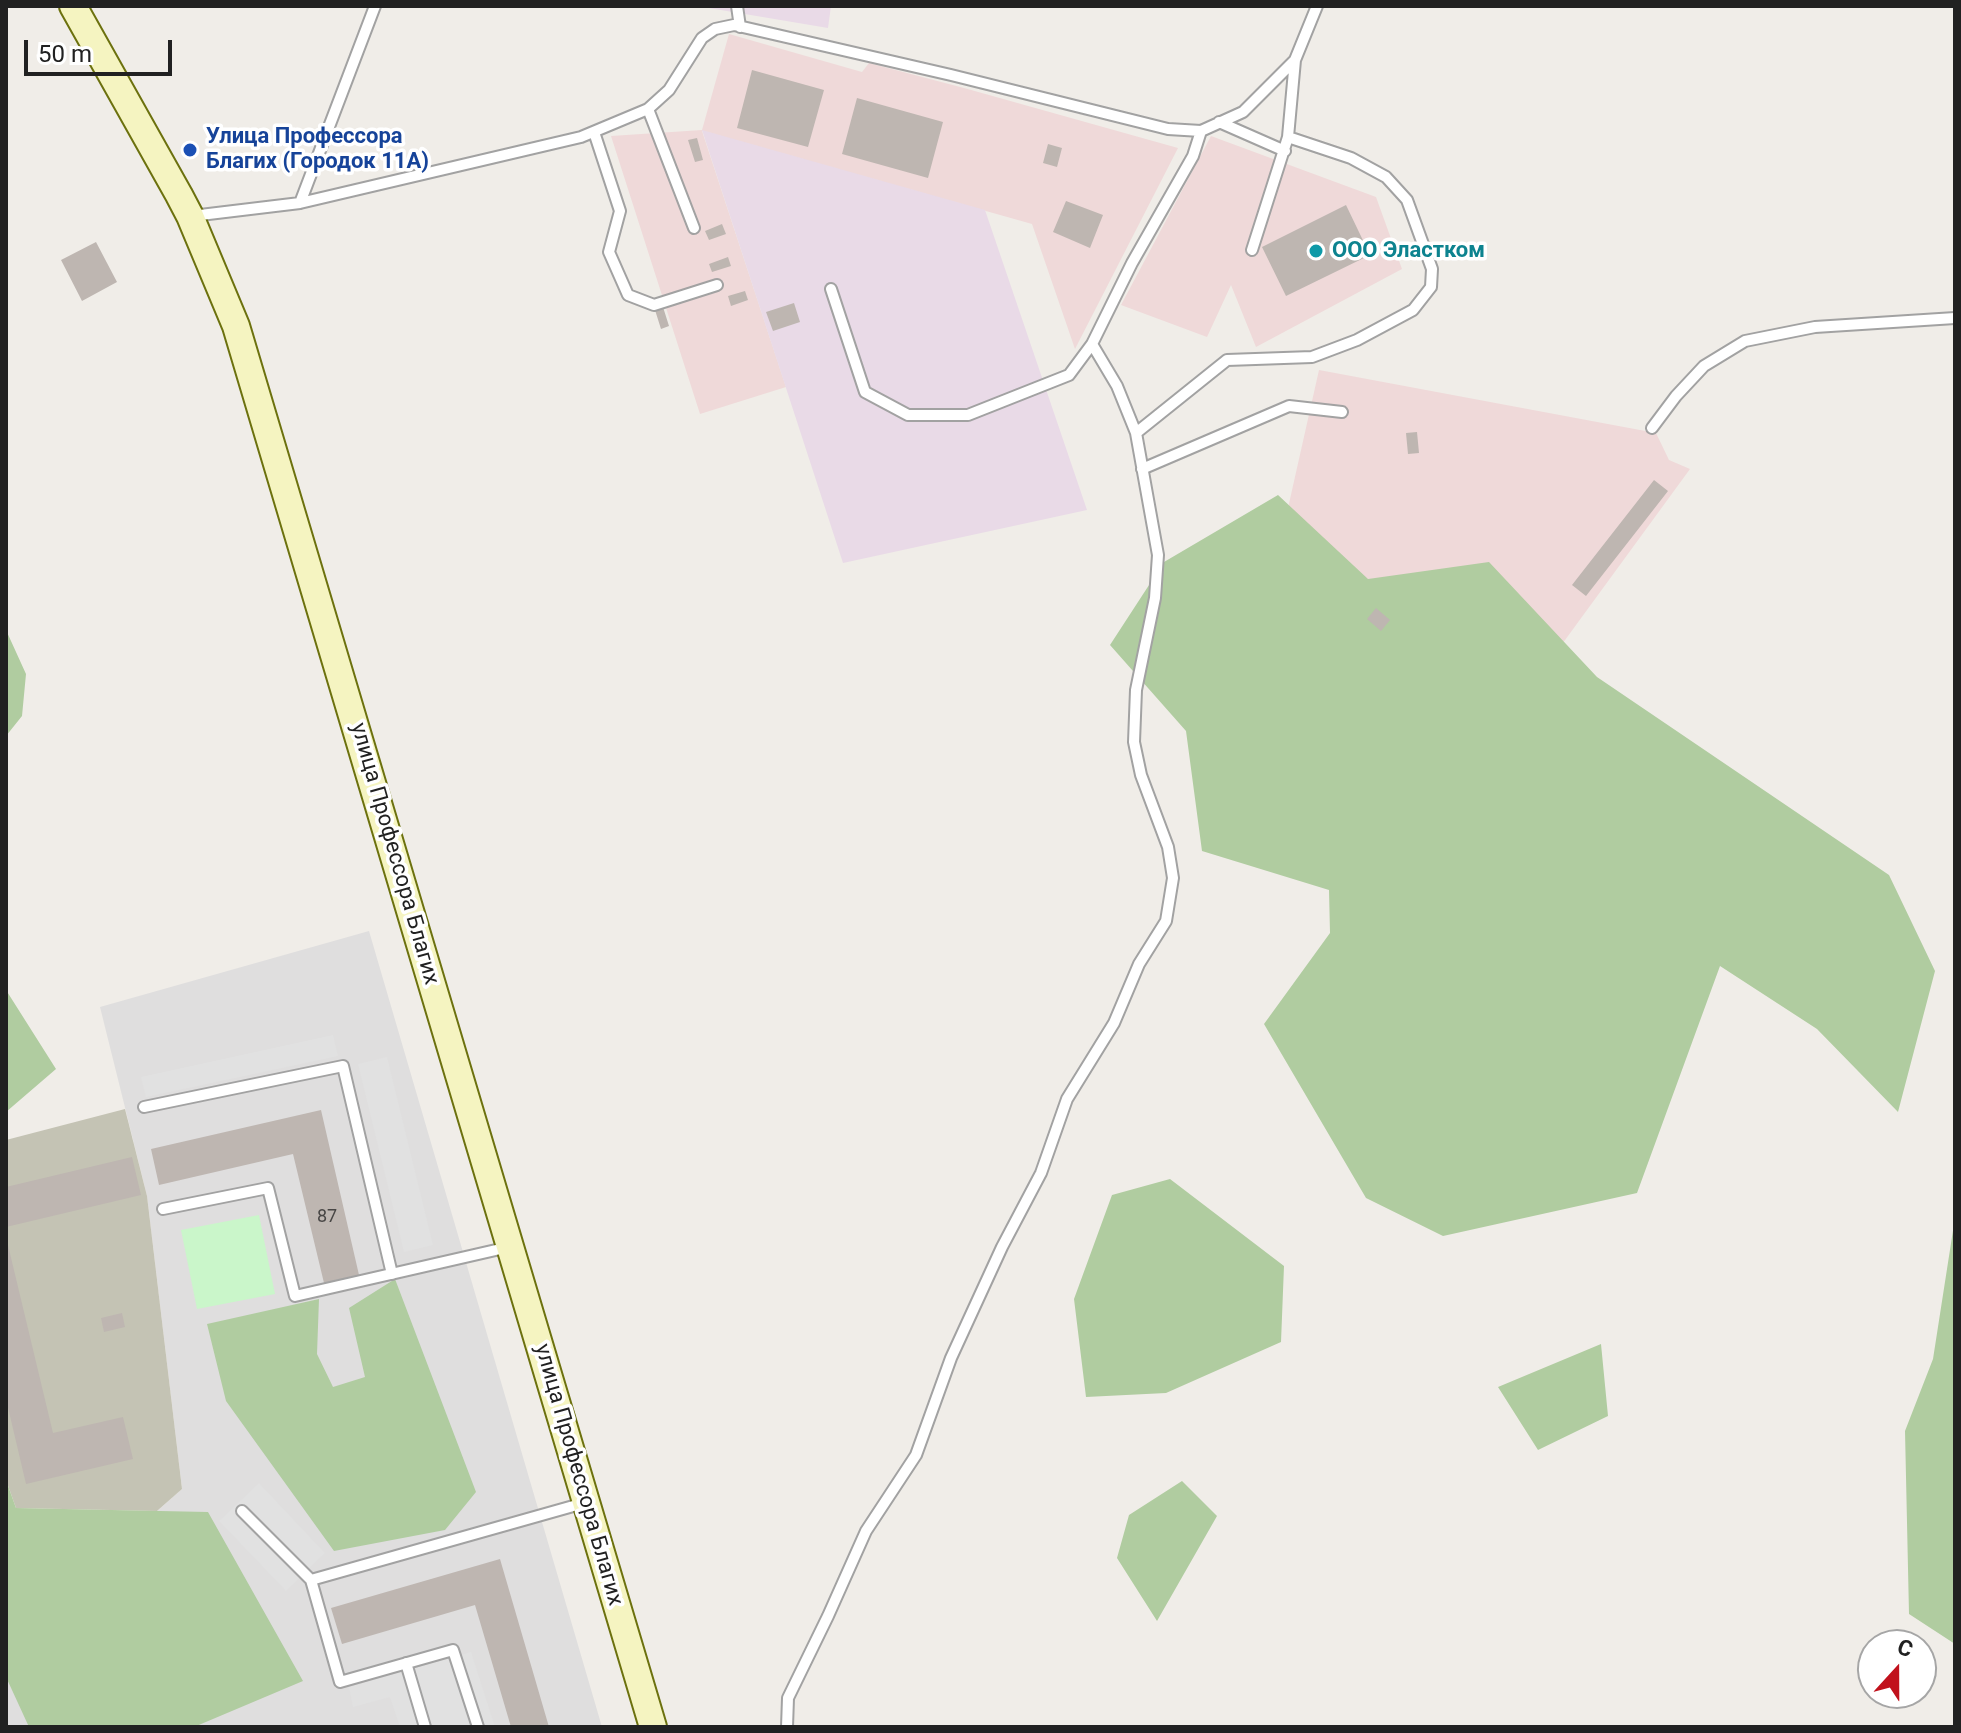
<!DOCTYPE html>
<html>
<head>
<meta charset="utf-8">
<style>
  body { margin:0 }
  #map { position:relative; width:1961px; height:1733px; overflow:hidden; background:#f0ede8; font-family:Roboto,sans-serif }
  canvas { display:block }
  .frame { position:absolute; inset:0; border:8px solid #212121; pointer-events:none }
  .north { position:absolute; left:1857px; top:1629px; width:80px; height:80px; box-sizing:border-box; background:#fff; border:2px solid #a6a6a6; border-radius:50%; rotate:21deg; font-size:22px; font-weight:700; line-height:32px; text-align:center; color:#212121 }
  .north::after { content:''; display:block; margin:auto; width:28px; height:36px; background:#c1111c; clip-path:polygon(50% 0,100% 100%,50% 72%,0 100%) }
  .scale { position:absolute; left:24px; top:40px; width:148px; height:36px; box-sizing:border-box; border:4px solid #212121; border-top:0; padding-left:10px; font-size:24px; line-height:28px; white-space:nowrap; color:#212121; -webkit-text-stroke:6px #fff; paint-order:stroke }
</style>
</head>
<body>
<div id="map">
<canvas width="1961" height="1733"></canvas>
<div class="frame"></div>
<div class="north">С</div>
<div class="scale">50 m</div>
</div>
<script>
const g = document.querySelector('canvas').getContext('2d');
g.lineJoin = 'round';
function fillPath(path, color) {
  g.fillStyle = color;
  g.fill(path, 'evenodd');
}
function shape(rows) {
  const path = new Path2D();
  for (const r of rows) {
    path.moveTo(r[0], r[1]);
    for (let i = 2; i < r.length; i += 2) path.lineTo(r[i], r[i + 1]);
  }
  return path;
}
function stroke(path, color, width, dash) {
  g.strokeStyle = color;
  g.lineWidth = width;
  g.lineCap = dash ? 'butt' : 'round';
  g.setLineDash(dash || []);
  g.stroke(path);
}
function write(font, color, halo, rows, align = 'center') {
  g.font = font + ' Roboto,sans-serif';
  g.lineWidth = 7;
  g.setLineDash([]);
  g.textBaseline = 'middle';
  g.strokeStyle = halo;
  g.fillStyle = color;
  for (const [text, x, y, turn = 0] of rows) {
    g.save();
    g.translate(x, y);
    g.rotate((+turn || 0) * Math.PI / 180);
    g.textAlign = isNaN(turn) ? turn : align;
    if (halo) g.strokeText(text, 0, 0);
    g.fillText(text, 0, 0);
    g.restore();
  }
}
const residential = shape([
  [369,931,602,1727,6,1727,6,1645,182,1489,147,1196,100,1007]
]);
const commercial = shape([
  [729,34,862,72,869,63,964,88,1178,148,1075,349,1032,224,702,131,786,387,700,414,611,136,702,130],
  [1211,136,1376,197,1402,269,1256,347,1231,285,1207,337,1121,305],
  [1319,370,1656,433,1669,460,1690,469,1530,688,1279,548]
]);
const industrial = shape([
  [697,6,831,6,828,28],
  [702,130,985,210,1087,510,843,563]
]);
const construction = shape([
  [125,1109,147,1196,182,1489,157,1511,16,1508,6,1480,6,1140]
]);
const forest = shape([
  [1278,495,1368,579,1489,562,1597,677,1889,875,1935,971,1898,1112,1817,1029,1720,966,1637,1193,1443,1236,1366,1198,1264,1024,1330,933,1329,890,1202,851,1186,731,1110,645,1164,562],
  [6,630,26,674,22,716,6,736],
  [6,990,56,1069,6,1112],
  [1170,1179,1284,1266,1281,1342,1166,1393,1086,1397,1074,1299,1112,1195],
  [1954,1224,1955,1224,1955,1644,1909,1614,1905,1431,1933,1359],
  [395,1279,476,1492,445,1530,334,1551,226,1401,207,1324,319,1299,317,1354,333,1387,365,1377,349,1308],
  [1601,1344,1608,1416,1538,1450,1498,1387],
  [6,1480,16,1508,208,1512,303,1681,194,1727,29,1727,6,1677],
  [1182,1481,1217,1516,1157,1621,1117,1558,1129,1515]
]);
const park = shape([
  [259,1215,275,1294,197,1309,181,1230]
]);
const parking = shape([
  [333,1035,338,1056,146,1097,141,1077],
  [387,1057,433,1245,404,1252,358,1064],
  [259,1483,325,1553,286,1591,219,1521],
  [471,1652,495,1727,400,1727,390,1697,353,1707,349,1687]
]);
const building = shape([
  [752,70,824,90,808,147,737,128],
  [857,98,943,122,928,178,842,154],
  [697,138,703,160,695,162,688,140],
  [1048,144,1062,148,1057,167,1043,163],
  [1066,201,1103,215,1090,248,1053,232],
  [1346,205,1370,255,1286,296,1262,247],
  [722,224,726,234,709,240,705,231],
  [96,242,117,282,82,301,61,260],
  [728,257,731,266,712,272,709,264],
  [745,291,748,300,731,306,728,296],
  [794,303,800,322,773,331,766,312],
  [663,307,669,326,661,329,655,310],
  [1417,432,1419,453,1408,454,1406,433],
  [1654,480,1668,491,1586,596,1572,585],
  [1376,608,1390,620,1381,631,1367,619],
  [321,1110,359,1275,324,1283,293,1154,159,1185,151,1149],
  [132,1157,141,1195,6,1227,6,1187],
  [7,1241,53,1433,123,1417,133,1459,26,1484,6,1399],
  [122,1313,125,1327,104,1332,101,1318],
  [500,1559,549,1727,511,1727,475,1605,342,1644,331,1608]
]);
const lane = shape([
  [737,6,740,27],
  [648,109,694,228],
  [1219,122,1285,151],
  [594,132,620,211,609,252,628,295,654,305,717,285],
  [300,203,375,6],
  [192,216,300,203,581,137,648,109,669,90,702,38,715,29,734,25,951,75,1168,129,1201,131,1243,112,1295,60,1317,6],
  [1252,250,1288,137,1295,60],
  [831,289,865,392,908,415,968,415,1069,375,1092,344,1132,263,1193,156,1201,131],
  [1652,428,1676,396,1704,366,1745,341,1815,327,1955,318],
  [1136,433,1227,360,1312,357,1357,340,1413,310,1431,287,1432,269,1407,200,1386,177,1351,158,1288,137],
  [1142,469,1289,406,1342,412],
  [144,1107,343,1066,392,1274],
  [163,1209,268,1188,295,1296,509,1247],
  [242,1511,311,1580,584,1503],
  [311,1580,340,1682,453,1650,478,1727],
  [406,1663,425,1727],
  [787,1727,788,1698,828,1616,866,1531,916,1455,951,1358,1002,1247,1041,1173,1067,1099,1114,1023,1139,964,1166,921,1173,878,1168,847,1141,775,1134,742,1136,690,1155,598,1158,555,1136,433,1117,386,1092,344]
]);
const secondary = shape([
  [73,6,179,195,190,216,236,326,653,1727]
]);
const markers = [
  [190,150,8,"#1a4fb4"],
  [1316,251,8,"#0f9aa8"]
];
const numberNames = [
  ["87",327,1217]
];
const transitNames = [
  ["Улица Профессора",206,137],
  ["Благих (Городок 11А)",206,162]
];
const cultureNames = [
  ["ООО Эластком",1332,251]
];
const streetNames = [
  ["улица Профессора Благих",394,854,74],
  ["улица Профессора Благих",578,1475,74]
];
fillPath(residential, '#dfdede');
fillPath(commercial, '#efd9d9');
fillPath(industrial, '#e9dae7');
fillPath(construction, '#c4c3b4');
fillPath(forest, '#b0cca0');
fillPath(park, '#caf6ca');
fillPath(parking, '#e1e1e1');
fillPath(building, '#beb6b1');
stroke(lane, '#a2a2a2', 14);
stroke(secondary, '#6c710e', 30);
stroke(lane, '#fff', 10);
stroke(secondary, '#f5f4c1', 26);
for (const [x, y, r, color] of markers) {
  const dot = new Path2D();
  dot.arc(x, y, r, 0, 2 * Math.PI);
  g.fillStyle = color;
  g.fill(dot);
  stroke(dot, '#fff', 3);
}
write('18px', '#484645', null, numberNames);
write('bold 22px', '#164399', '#fff', transitNames, 'left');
write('bold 22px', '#0d838f', '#fff', cultureNames, 'left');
write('22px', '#212121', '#fff', streetNames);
</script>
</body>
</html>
